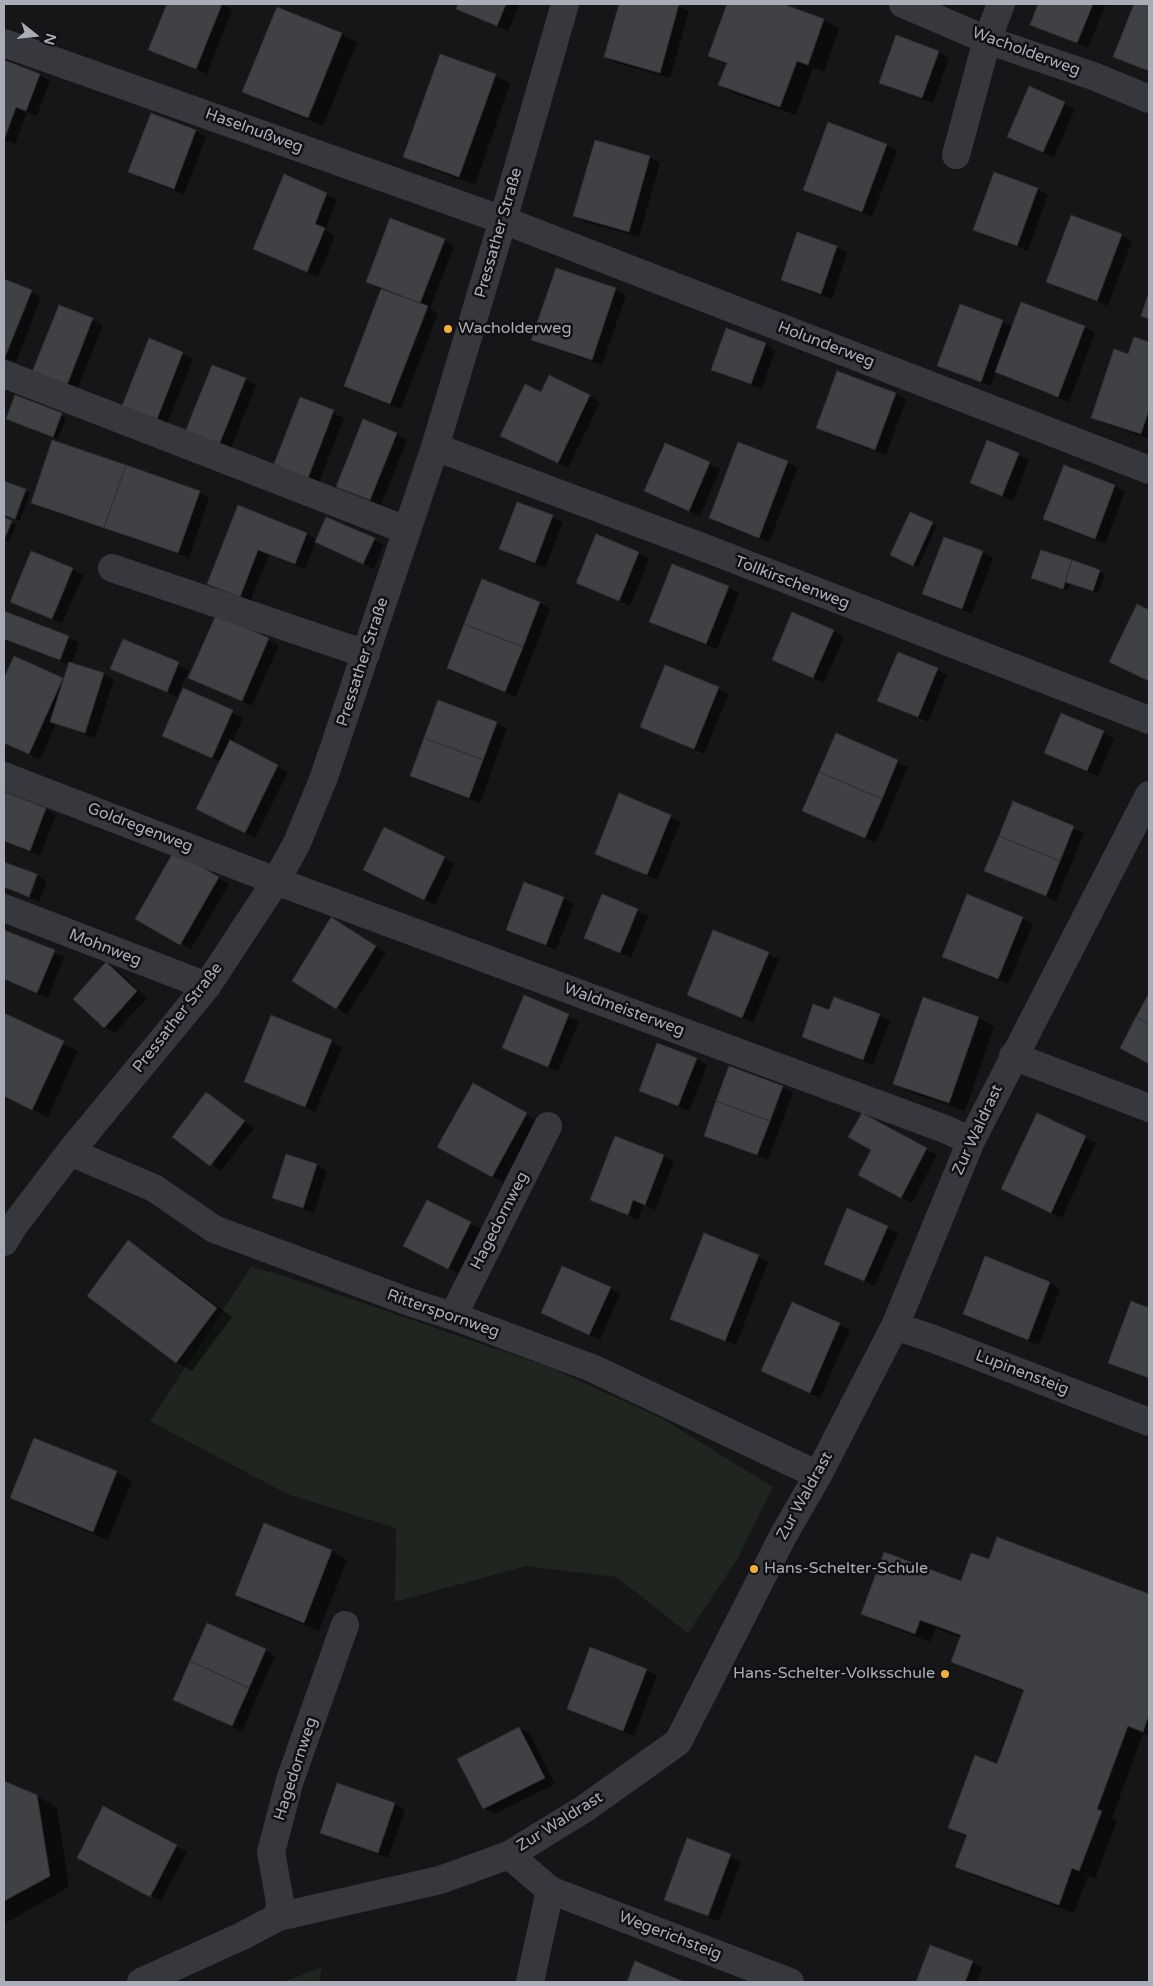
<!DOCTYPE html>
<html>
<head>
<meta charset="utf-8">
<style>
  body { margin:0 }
  #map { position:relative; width:1153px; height:1986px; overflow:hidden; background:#161618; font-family:"Varela Round",sans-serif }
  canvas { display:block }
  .frame { position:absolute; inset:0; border:5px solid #a8adb8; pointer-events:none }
  .north { position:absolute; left:10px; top:10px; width:50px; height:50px; -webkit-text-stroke:4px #111113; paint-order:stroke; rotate:106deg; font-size:14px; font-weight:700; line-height:20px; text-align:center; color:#a8adb8 }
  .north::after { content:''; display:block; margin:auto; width:18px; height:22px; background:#a8adb8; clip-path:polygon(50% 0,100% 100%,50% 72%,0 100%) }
</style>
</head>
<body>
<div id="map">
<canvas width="1153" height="1986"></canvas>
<div class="frame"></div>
<div class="north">N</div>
</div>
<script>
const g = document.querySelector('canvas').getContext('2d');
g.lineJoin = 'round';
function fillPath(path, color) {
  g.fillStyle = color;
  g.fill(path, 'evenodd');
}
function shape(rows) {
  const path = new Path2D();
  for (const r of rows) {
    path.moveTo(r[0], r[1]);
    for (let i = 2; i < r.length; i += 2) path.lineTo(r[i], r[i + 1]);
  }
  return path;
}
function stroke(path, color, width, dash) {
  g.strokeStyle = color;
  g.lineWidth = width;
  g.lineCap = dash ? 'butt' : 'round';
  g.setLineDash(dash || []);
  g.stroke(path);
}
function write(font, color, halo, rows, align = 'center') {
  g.font = font + ' "Varela Round",sans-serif';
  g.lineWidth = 5;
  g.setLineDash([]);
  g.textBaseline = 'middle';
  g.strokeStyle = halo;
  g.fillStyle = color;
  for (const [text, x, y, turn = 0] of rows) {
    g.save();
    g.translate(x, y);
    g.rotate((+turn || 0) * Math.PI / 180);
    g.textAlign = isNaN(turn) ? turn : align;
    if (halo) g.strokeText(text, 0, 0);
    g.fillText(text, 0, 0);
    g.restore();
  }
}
const green = shape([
  [251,1267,284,1276,549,1367,663,1419,773,1487,738,1558,688,1633,616,1577,526,1566,395,1602,396,1528,287,1494,150,1421],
  [322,1967,319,1982,283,1982]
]);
const shadow = shape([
  [168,4,222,4,232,10,207,74,160,56,150,50],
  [459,4,519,4,508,31,467,14,457,8],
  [620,4,673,4,689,11,670,78,616,63,605,57],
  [728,4,779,4,824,20,839,29,824,72,813,68,796,115,735,94,720,85,727,65,710,55],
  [1040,4,1106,4,1088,48,1042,30,1032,24],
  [1135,4,1149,4,1149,72,1115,57],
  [277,8,342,34,357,43,323,126,259,100,244,91],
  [897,37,939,52,949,58,933,103,891,88,880,82],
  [4,61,40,75,50,81,37,116,27,112,15,144,4,140],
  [495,75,510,84,475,185,420,165,404,156],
  [1064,103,1075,109,1054,157,1019,142],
  [828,123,887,145,897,151,872,217,815,195,804,189],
  [196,131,206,137,184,194,140,178,130,172],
  [596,142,650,157,660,163,639,237,585,222,575,216],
  [995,173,1038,189,1048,195,1028,251,984,235,974,229],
  [284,176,337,200,325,230,335,236,318,277,254,249],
  [1072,217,1122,235,1132,241,1108,306,1058,287,1048,281],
  [798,234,837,247,847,253,832,299,793,286,783,280],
  [444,240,454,246,430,309,438,313,401,409,356,392,345,386,382,290,367,282],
  [556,269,616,289,626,295,602,365,543,345,533,339],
  [4,280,41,297,16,362,4,357],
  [1022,304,1085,327,1095,333,1069,402,1007,378,996,372,991,386,949,371,939,365,1002,321,1013,327],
  [60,306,103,325,77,390,44,377],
  [1135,339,1149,344,1149,439,1103,423,1092,417,1129,356],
  [150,340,193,359,167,424,134,411],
  [765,344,775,350,762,389,722,375,712,369],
  [838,373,896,394,906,400,886,455,828,434,818,428],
  [245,379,256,385,230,450,197,437],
  [542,393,589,396,600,402,568,468,512,441],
  [16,397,66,417,58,439,8,419],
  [301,398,344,418,319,483,286,469],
  [396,434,407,440,381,505,338,486],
  [987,442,1029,460,1013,501,972,482],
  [666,444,720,469,700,516,646,491],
  [787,462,798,468,769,542,720,524,710,518],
  [1065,467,1115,486,1125,492,1105,544,1055,525,1045,519],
  [4,482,30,493,20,521,4,515],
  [199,492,209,498,189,558,42,508,32,502],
  [238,507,307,534,318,540,374,540,384,545,374,569,316,541,305,569,269,555,250,602,208,583],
  [552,517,563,522,545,568,511,555,500,549],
  [4,519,16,525,9,542,4,539],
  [932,524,937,526,918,567,896,557],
  [945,538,983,552,993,558,972,614,934,600,924,594],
  [1042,551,1105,574,1098,593,1070,584,1068,590,1038,580],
  [639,553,649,559,630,606,577,583],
  [72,569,83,575,62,624,12,601],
  [728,587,739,593,717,649,661,628,651,622],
  [540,603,550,609,516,697,459,674,448,668],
  [1137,605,1149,611,1149,681,1121,667],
  [4,612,69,637,79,643,71,664,103,674,114,680,95,738,56,724,40,759,4,743,4,681,14,657,65,681,70,665,4,640],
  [217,616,279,645,252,706,200,683],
  [833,631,844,637,824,683,773,660],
  [124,640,189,670,177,697,112,668],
  [937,669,947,675,928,722,879,700],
  [718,688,729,694,704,754,641,726],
  [184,690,243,718,232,743,288,772,255,838,208,814,221,762,174,741],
  [439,702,497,723,507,729,480,803,422,782,411,776],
  [1103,733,1114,739,1098,776,1045,753],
  [836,735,908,767,876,843,804,811],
  [6,794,45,809,56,815,40,856,4,842,4,799],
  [620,795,681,822,657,880,596,853],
  [1014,802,1084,833,1056,901,986,871],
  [175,853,229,884,191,949,137,918],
  [444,858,454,864,435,905,364,870],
  [4,863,35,875,27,897,4,888],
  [38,876,47,881,39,902,30,898],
  [603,895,648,916,631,958,585,938],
  [563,898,574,904,556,950,518,935,508,929],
  [1022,918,1033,924,1008,984,954,963,943,957],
  [342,925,386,953,347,1014,293,981],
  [4,931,64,957,48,998,4,980],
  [714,931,779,959,753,1023,688,994],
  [106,964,117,970,147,998,115,1033,104,1027],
  [1149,996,1149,1063,1122,1048],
  [524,997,579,1021,558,1072,503,1048],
  [835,999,880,1015,890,1021,873,1065,814,1042,803,1036,830,1012],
  [4,1014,78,1051,48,1117,4,1097],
  [979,1018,994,1027,965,1111,910,1092,894,1083],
  [331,1041,342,1047,315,1112,245,1081],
  [697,1059,707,1065,689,1111,651,1096,640,1090],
  [473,1084,536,1120,503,1182,439,1147],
  [782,1087,793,1093,768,1160,716,1141,705,1135],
  [206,1094,254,1128,221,1171,174,1137],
  [863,1115,937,1155,912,1203,870,1180,872,1150],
  [1037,1115,1096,1143,1062,1218,1003,1189],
  [616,1138,664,1156,674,1162,655,1210,644,1205,638,1220,592,1200],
  [286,1156,317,1165,327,1171,314,1213,284,1203,273,1197],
  [427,1202,481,1229,459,1274,415,1252],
  [887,1227,898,1233,875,1286,825,1263],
  [129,1242,144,1251,232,1317,192,1371,176,1362],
  [758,1256,768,1262,736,1345,682,1324,672,1318],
  [1050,1283,1060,1289,1039,1345,975,1320,964,1314],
  [610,1288,620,1294,600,1340,553,1318],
  [1132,1302,1149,1309,1149,1379,1120,1368,1110,1362],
  [792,1303,850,1330,820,1398,762,1371],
  [35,1440,117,1473,132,1481,108,1540,27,1507,12,1498],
  [265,1524,332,1551,347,1560,319,1631,252,1604,236,1595],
  [998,1539,1149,1595,1149,1736,1143,1734,1112,1818,1117,1821,1095,1879,1088,1876,1074,1913,972,1875,957,1866,967,1837,949,1827,997,1765,1025,1692,968,1670,953,1661,962,1638,936,1628,930,1642,878,1622,863,1613,961,1582,989,1561],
  [265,1650,275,1656,242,1731,185,1705],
  [647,1670,657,1676,634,1736,579,1714,568,1708],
  [519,1728,530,1734,555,1784,494,1814,484,1808],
  [4,1783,37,1796,57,1808,69,1887,4,1924],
  [338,1785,395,1804,405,1810,388,1858,332,1838,322,1832],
  [688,1840,731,1856,741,1862,719,1921,676,1905,666,1899],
  [176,1846,187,1852,161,1901,89,1863],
  [931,1946,972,1962,982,1968,977,1982,917,1982],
  [636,1963,682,1982,683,1982,628,1982]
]);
const building = shape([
  [167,4,222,4,196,69,148,50,167,4],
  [458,4,506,4,497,26,456,9,458,4],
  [619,4,679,4,660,73,604,57,619,4],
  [727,4,783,4,824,19,808,65,797,61,780,107,718,85,727,63,708,56,727,4],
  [1038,4,1093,4,1077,43,1030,25,1038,4],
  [1134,4,1149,4,1149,71,1113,57,1134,4],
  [277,7,342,33,308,118,242,92,277,7],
  [896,35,939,51,922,98,879,83,896,35],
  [440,54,496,74,459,177,403,157,440,54],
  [4,60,40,74,26,111,16,107,4,140,4,60],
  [1029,86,1065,102,1043,152,1007,137,1029,86],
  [151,113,196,130,174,189,128,172,151,113],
  [828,122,887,144,862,212,803,190,828,122],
  [595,140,650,156,629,232,573,216,595,140],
  [994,172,1038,188,1017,246,973,230,994,172],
  [284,174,327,193,315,224,325,228,307,272,253,249,284,174],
  [1071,215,1122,234,1097,301,1046,282,1071,215],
  [390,218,445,239,420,303,366,282,390,218],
  [797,232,837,246,821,294,781,280,797,232],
  [556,268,616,288,592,360,531,340,556,268],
  [4,279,32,290,5,357,4,357,4,279],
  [381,289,428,306,390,404,344,386,381,289],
  [1149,292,1149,319,1141,316,1149,292],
  [1021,302,1085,326,1058,397,995,372,1021,302],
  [960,304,1003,320,981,382,937,366,960,304],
  [59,305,93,318,67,385,32,372,59,305],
  [726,328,766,343,751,384,711,370,726,328],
  [1134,337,1149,342,1149,409,1141,434,1091,418,1114,349,1128,354,1134,337],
  [149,338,183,352,157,419,122,406,149,338],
  [212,365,246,378,219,445,185,432,212,365],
  [837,371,896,393,875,450,816,428,837,371],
  [549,375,590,395,558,463,500,436,525,384,541,392,549,375],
  [15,395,62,413,53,437,6,419,15,395],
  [300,397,334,410,308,478,274,464,300,397],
  [363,419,397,433,370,500,336,487,363,419],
  [52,440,126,465,104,528,31,503,52,440],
  [987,440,1019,453,1002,496,970,483,987,440],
  [738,442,788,461,759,538,709,518,738,442],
  [665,443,710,462,689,511,644,491,665,443],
  [126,465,200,491,178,553,104,528,126,465],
  [1064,465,1115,485,1095,539,1043,519,1064,465],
  [4,481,26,489,15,519,4,515,4,481],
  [517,502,553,515,535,563,499,549,517,502],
  [238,505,307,533,295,564,258,550,240,597,207,584,238,505],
  [910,512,933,522,913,566,890,555,910,512],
  [4,517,12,521,4,540,4,517],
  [326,517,375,538,363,564,315,542,326,517],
  [596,534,639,552,619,601,576,583,596,534],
  [944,537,983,551,962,609,922,594,944,537],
  [1041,550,1072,560,1063,589,1031,578,1041,550],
  [31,551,73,568,52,619,10,602,31,551],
  [1072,560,1100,570,1093,591,1065,582,1072,560],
  [672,564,729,586,706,644,649,622,672,564],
  [482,579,540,602,523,647,464,624,482,579],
  [1137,604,1149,610,1149,681,1109,662,1137,604],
  [4,611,69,636,60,660,4,639,4,611],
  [792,612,834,630,813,678,772,660,792,612],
  [216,615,269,638,242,701,188,678,216,615],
  [464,624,523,647,505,692,447,668,464,624],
  [123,639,179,662,167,692,110,669,123,639],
  [898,652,938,668,918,717,877,701,898,652],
  [14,656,63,678,29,754,4,743,4,678,14,656],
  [69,662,104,673,85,733,50,722,69,662],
  [665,665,719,687,694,749,640,727,665,665],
  [183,688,233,710,212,758,162,736,183,688],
  [438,700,497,722,483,760,424,738,438,700],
  [1061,713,1104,731,1087,771,1044,753,1061,713],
  [836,733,898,760,882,799,819,772,836,733],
  [424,738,483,760,469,798,410,776,424,738],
  [230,740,278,765,245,833,196,809,230,740],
  [819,772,882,799,865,838,802,811,819,772],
  [5,792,46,808,30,851,4,841,5,792],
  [619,793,671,815,647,875,595,854,619,793],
  [1013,801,1074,826,1060,861,999,836,1013,801],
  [384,827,445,857,424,900,363,870,384,827],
  [999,836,1060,861,1046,896,984,871,999,836],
  [174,851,219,877,180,945,135,919,174,851],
  [4,862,37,874,29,897,4,887,4,862],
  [524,882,564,897,546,945,506,930,524,882],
  [602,894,638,909,620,953,584,938,602,894],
  [967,894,1023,917,998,979,942,957,967,894],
  [331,917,376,946,336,1009,292,981,331,917],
  [4,930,55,950,37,993,4,979,4,930],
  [713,930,769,952,742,1018,687,995,713,930],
  [106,962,137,991,104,1028,73,999,106,962],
  [1149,993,1149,1024,1136,1017,1149,993],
  [524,995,569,1014,548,1067,502,1048,524,995],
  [834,997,880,1014,863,1060,802,1037,813,1004,829,1010,834,997],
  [923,997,979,1017,949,1103,893,1084,923,997],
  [4,1013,64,1041,32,1110,4,1096,4,1013],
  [271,1015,332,1040,305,1107,244,1082,271,1015],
  [1136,1017,1149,1024,1149,1064,1120,1048,1136,1017],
  [657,1043,697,1058,678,1106,639,1091,657,1043],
  [729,1066,783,1086,770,1121,716,1101,729,1066],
  [473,1083,527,1113,492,1177,437,1147,473,1083],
  [206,1092,245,1121,210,1166,172,1137,206,1092],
  [716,1101,770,1121,757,1155,704,1136,716,1101],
  [862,1113,927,1148,901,1198,858,1175,871,1150,848,1137,862,1113],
  [1037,1113,1086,1136,1051,1213,1001,1189,1037,1113],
  [615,1136,664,1155,645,1205,633,1200,628,1215,590,1200,615,1136],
  [286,1154,317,1164,303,1208,272,1198,286,1154],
  [427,1200,471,1222,448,1269,403,1246,427,1200],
  [847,1208,888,1226,864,1281,824,1264,847,1208],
  [704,1233,759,1255,725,1341,670,1319,704,1233],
  [128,1240,217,1308,176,1363,87,1296,128,1240],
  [985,1256,1050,1282,1028,1340,963,1314,985,1256],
  [562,1266,611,1287,589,1335,541,1313,562,1266],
  [1131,1301,1149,1308,1149,1378,1108,1363,1131,1301],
  [792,1302,840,1323,810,1393,761,1371,792,1302],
  [34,1438,117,1471,93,1532,10,1498,34,1438],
  [264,1523,332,1550,304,1623,235,1595,264,1523],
  [997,1537,1149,1594,1149,1714,1143,1732,1128,1726,1097,1809,1102,1811,1079,1871,1072,1868,1059,1905,955,1867,967,1835,948,1828,975,1755,997,1764,1024,1690,951,1662,961,1635,920,1620,915,1634,861,1614,884,1552,961,1581,971,1553,989,1559,997,1537],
  [207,1623,266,1649,249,1688,190,1661,207,1623],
  [590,1647,647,1669,623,1731,567,1709,590,1647],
  [190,1661,249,1688,232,1726,173,1700,190,1661],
  [519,1727,545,1778,483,1809,457,1759,519,1727],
  [4,1781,37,1795,50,1876,4,1901,4,1781],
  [337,1783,395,1803,378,1853,320,1833,337,1783],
  [103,1806,177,1845,150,1897,77,1858,103,1806],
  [687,1838,731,1854,708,1916,664,1900,687,1838],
  [930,1945,973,1961,965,1982,916,1982,930,1945],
  [635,1961,682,1981,682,1982,627,1982,635,1961]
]);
const minor = shape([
  [903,4,987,40,1093,76,1149,99],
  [4,43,503,220,1149,470],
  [956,155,987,40,1001,4],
  [4,374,406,530],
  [435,447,705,548,1149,720],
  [112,568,366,654],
  [4,776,276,881,945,1129,971,1141],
  [4,908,207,986],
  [1013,1056,1149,1108],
  [70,1152,154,1188,214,1229,412,1303,453,1316,592,1368,818,1475],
  [4,1242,13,1227,70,1152,207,986,276,881,297,843,324,777,435,447,503,220,565,4],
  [453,1316,548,1126],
  [895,1326,931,1338,1149,1422],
  [509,1855,550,1890,530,1982],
  [550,1890,790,1982],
  [278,1917,280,1902,271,1852,290,1780,345,1625],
  [141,1982,242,1936,278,1917,440,1880,509,1855,584,1809,678,1742,783,1536,818,1475,895,1326,971,1141,1149,795]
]);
const markers = [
  [448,329,5,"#f2b134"],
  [754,1569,5,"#f2b134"],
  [945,1674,5,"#f2b134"]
];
const streetNames = [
  ["Wacholderweg",1026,52,20],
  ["Haselnußweg",254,131,20],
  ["Pressather Straße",499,233,-74],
  ["Holunderweg",826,345,21],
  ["Tollkirschenweg",792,583,21],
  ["Pressather Straße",363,662,-72],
  ["Goldregenweg",140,828,21],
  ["Mohnweg",105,948,21],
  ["Waldmeisterweg",624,1010,20],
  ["Pressather Straße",178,1018,-52],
  ["Zur Waldrast",978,1130,-65],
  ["Hagedornweg",500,1221,-63],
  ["Ritterspornweg",443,1314,19],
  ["Lupinensteig",1022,1373,21],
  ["Zur Waldrast",805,1496,-61],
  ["Hagedornweg",296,1769,-72],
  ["Zur Waldrast",560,1822,-32],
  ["Wegerichsteig",670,1936,21]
];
const poiNames = [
  ["Wacholderweg",458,329],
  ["Hans-Schelter-Schule",764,1569],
  ["Hans-Schelter-Volksschule",935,1674,"right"]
];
fillPath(green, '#1e261f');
fillPath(shadow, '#0007');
fillPath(building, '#404145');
stroke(building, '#303034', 1);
stroke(minor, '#37383d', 28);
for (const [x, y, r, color] of markers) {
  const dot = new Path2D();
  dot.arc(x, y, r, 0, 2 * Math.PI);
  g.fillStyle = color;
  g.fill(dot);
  stroke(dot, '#111113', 2);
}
write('16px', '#a8adb8', '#111113', streetNames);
write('16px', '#a8adb8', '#111113', poiNames, 'left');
</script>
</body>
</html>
